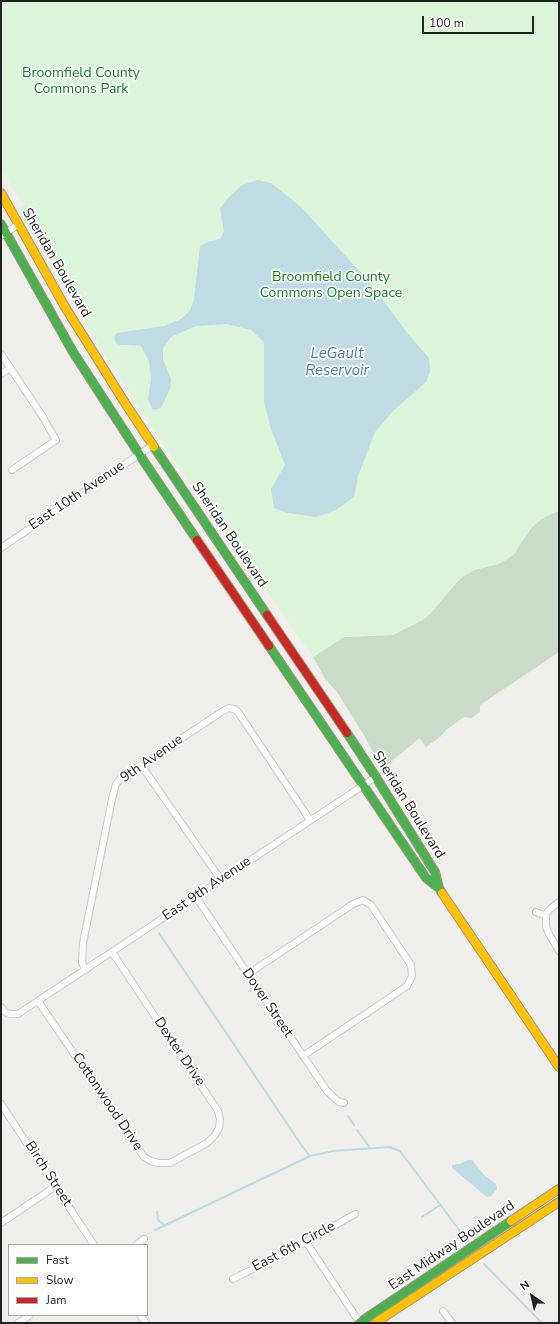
<!DOCTYPE html>
<html>
<head>
<meta charset="utf-8">
<style>
  body { margin:0 }
  #map { position:relative; width:560px; height:1324px; overflow:hidden; background:#f0eeeb; font-family:"Nunito Sans",sans-serif }
  canvas { display:block }
  .frame { position:absolute; inset:0; border:2px solid #222; pointer-events:none }
  .legend { position:absolute; left:8px; top:1244px; width:140px; height:72px; box-sizing:border-box; background:#fff; border:1px solid #a7a7a7; margin:0; padding:5px 7px; list-style:none; font-size:12px; color:#222 }
  .legend li { display:flex; align-items:center; gap:8px; height:20px }
  .legend b { width:20px; border:1px solid #a7a7a7 }
  .north { position:absolute; left:512px; top:1276px; width:40px; height:40px; -webkit-text-stroke:3px #fff; paint-order:stroke; rotate:326deg; font-size:11px; font-weight:700; line-height:16px; text-align:center; color:#222 }
  .north::after { content:''; display:block; margin:auto; width:14px; height:18px; background:#222; clip-path:polygon(50% 0,100% 100%,50% 72%,0 100%) }
  .scale { position:absolute; left:422px; top:16px; width:112px; height:18px; box-sizing:border-box; border:2px solid #222; border-top:0; padding-left:5px; font-size:12px; line-height:14px; white-space:nowrap; color:#222; -webkit-text-stroke:3px #fff; paint-order:stroke }
</style>
</head>
<body>
<div id="map">
<canvas width="560" height="1324"></canvas>
<div class="frame"></div>
<ul class="legend">
<li><b style="height:5px;background:#4caf50"></b>Fast</li>
<li><b style="height:5px;background:#ffc107"></b>Slow</li>
<li><b style="height:5px;background:#c62828"></b>Jam</li>
</ul>
<div class="north">N</div>
<div class="scale">100 m</div>
</div>
<script>
const g = document.querySelector('canvas').getContext('2d');
g.lineJoin = 'round';
function fillPath(path, color) {
  g.fillStyle = color;
  g.fill(path, 'evenodd');
}
function shape(rows) {
  const path = new Path2D();
  for (const r of rows) {
    path.moveTo(r[0], r[1]);
    for (let i = 2; i < r.length; i += 2) path.lineTo(r[i], r[i + 1]);
  }
  return path;
}
function stroke(path, color, width, dash) {
  g.strokeStyle = color;
  g.lineWidth = width;
  g.lineCap = dash ? 'butt' : 'round';
  g.setLineDash(dash || []);
  g.stroke(path);
}
function write(font, color, halo, rows, align = 'center') {
  g.font = font + ' "Nunito Sans",sans-serif';
  g.lineWidth = 3.5;
  g.setLineDash([]);
  g.textBaseline = 'middle';
  g.strokeStyle = halo;
  g.fillStyle = color;
  for (const [text, x, y, turn = 0] of rows) {
    g.save();
    g.translate(x, y);
    g.rotate((+turn || 0) * Math.PI / 180);
    g.textAlign = isNaN(turn) ? turn : align;
    if (halo) g.strokeText(text, 0, 0);
    g.fillText(text, 0, 0);
    g.restore();
  }
}
const cemetery = shape([
  [559,511,559,652,480,705,480,712,471,718,464,717,446,730,440,737,426,747,420,738,382,769,365,737,337,692,326,680,313,657,344,637,393,635,430,614,457,582,465,575,474,570,498,564,514,554,531,528,540,520,551,514]
]);
const park = shape([
  [1,1,559,1,559,511,551,514,539,520,531,528,514,554,506,560,498,564,474,570,465,575,457,582,430,614,423,620,393,635,344,637,313,657,166,449,95,339,70,294,61,281,18,209,24,205,10,185,1,160]
]);
const water = shape([
  [258,180,271,183,301,207,370,283,408,334,429,358,430,371,426,382,393,411,375,432,358,476,354,497,336,510,316,517,288,513,274,508,271,489,285,465,271,429,264,402,264,342,251,330,227,324,196,326,171,337,163,348,163,359,171,379,170,389,161,408,153,410,148,399,151,379,149,361,141,346,130,345,120,345,116,343,114,337,117,333,164,326,181,319,190,311,194,299,200,246,208,242,220,239,224,231,220,209,228,198,242,185],
  [468,1160,472,1160,485,1176,496,1184,497,1189,491,1196,487,1197,452,1168,452,1165,460,1164]
]);
const stream = shape([
  [159,933,302,1146,310,1156],
  [348,1116,354,1125],
  [357,1130,370,1148],
  [157,1212,158,1220,165,1226],
  [422,1217,440,1205],
  [155,1230,310,1156,333,1151,390,1147,400,1151,463,1235],
  [484,1264,542,1323]
]);
const street = shape([
  [1,236,19,224],
  [1,354,41,414,56,440,12,470],
  [1,374,10,368],
  [1,548,153,445],
  [141,765,221,880],
  [196,897,327,1091,339,1102,344,1103],
  [559,902,550,909,546,914,546,927,549,934,559,951],
  [536,912,546,916],
  [86,970,82,963,83,943,112,799,116,784,120,779,223,711,229,708,234,709,238,712,310,820],
  [248,974,353,904,363,900,371,905,411,965,412,976,407,986,303,1056],
  [38,1001,144,1157,151,1161,158,1163,170,1163,207,1143,215,1135,219,1128,220,1119,218,1111,112,952],
  [1,1007,5,1012,9,1014,18,1014,376,777],
  [1,1104,94,1245],
  [1,1223,56,1186],
  [306,1242,360,1323],
  [136,1245,144,1239],
  [233,1279,306,1242,355,1214],
  [443,1311,452,1323],
  [140,1315,146,1323],
  [18,1323,30,1315]
]);
const fast = shape([
  [1,224,73,352,145,463,197,540],
  [154,447,267,615],
  [269,646,426,878,439,888,442,893],
  [347,733,374,774,435,872,439,888],
  [359,1323,511,1221]
]);
const slow = shape([
  [1,193,65,307,125,403,154,447],
  [442,893,559,1067],
  [511,1221,559,1189],
  [375,1323,559,1202]
]);
const jam = shape([
  [197,540,269,646],
  [267,615,347,733]
]);
const parkNames = [
  ["Broomfield County",81,74],
  ["Commons Park",81,90],
  ["Broomfield County",331,278],
  ["Commons Open Space",331,294]
];
const streetNames = [
  ["Sheridan Boulevard",56,263,60],
  ["East 10th Avenue",77,496,-34],
  ["Sheridan Boulevard",229,535,56],
  ["9th Avenue",152,759,-35],
  ["Sheridan Boulevard",408,805,58],
  ["East 9th Avenue",207,889,-34],
  ["Dover Street",267,1003,56],
  ["Dexter Drive",179,1052,56],
  ["Cottonwood Drive",107,1102,56],
  ["Birch Street",48,1174,57],
  ["East Midway Boulevard",452,1246,-34],
  ["East 6th Circle",294,1247,-28]
];
const waterNames = [
  ["LeGault",337,354],
  ["Reservoir",337,371]
];
fillPath(cemetery, '#cadbca');
fillPath(park, '#daf5da');
fillPath(water, '#bfdbe3');
stroke(stream, '#bfdbe3', 2);
stroke(street, '#c9c8c7', 8);
stroke(fast, '#999a82', 10);
stroke(slow, '#999a82', 10);
stroke(jam, '#999a82', 10);
stroke(street, '#fdfcfc', 6);
stroke(fast, '#4caf50', 8);
stroke(slow, '#ffc107', 8);
stroke(jam, '#c62828', 8);
write('14px', '#0c8416', '#fff', parkNames);
write('14px', '#222', '#fff', streetNames);
write('italic 15px', '#4a7aab', '#fff', waterNames);
</script>
</body>
</html>
